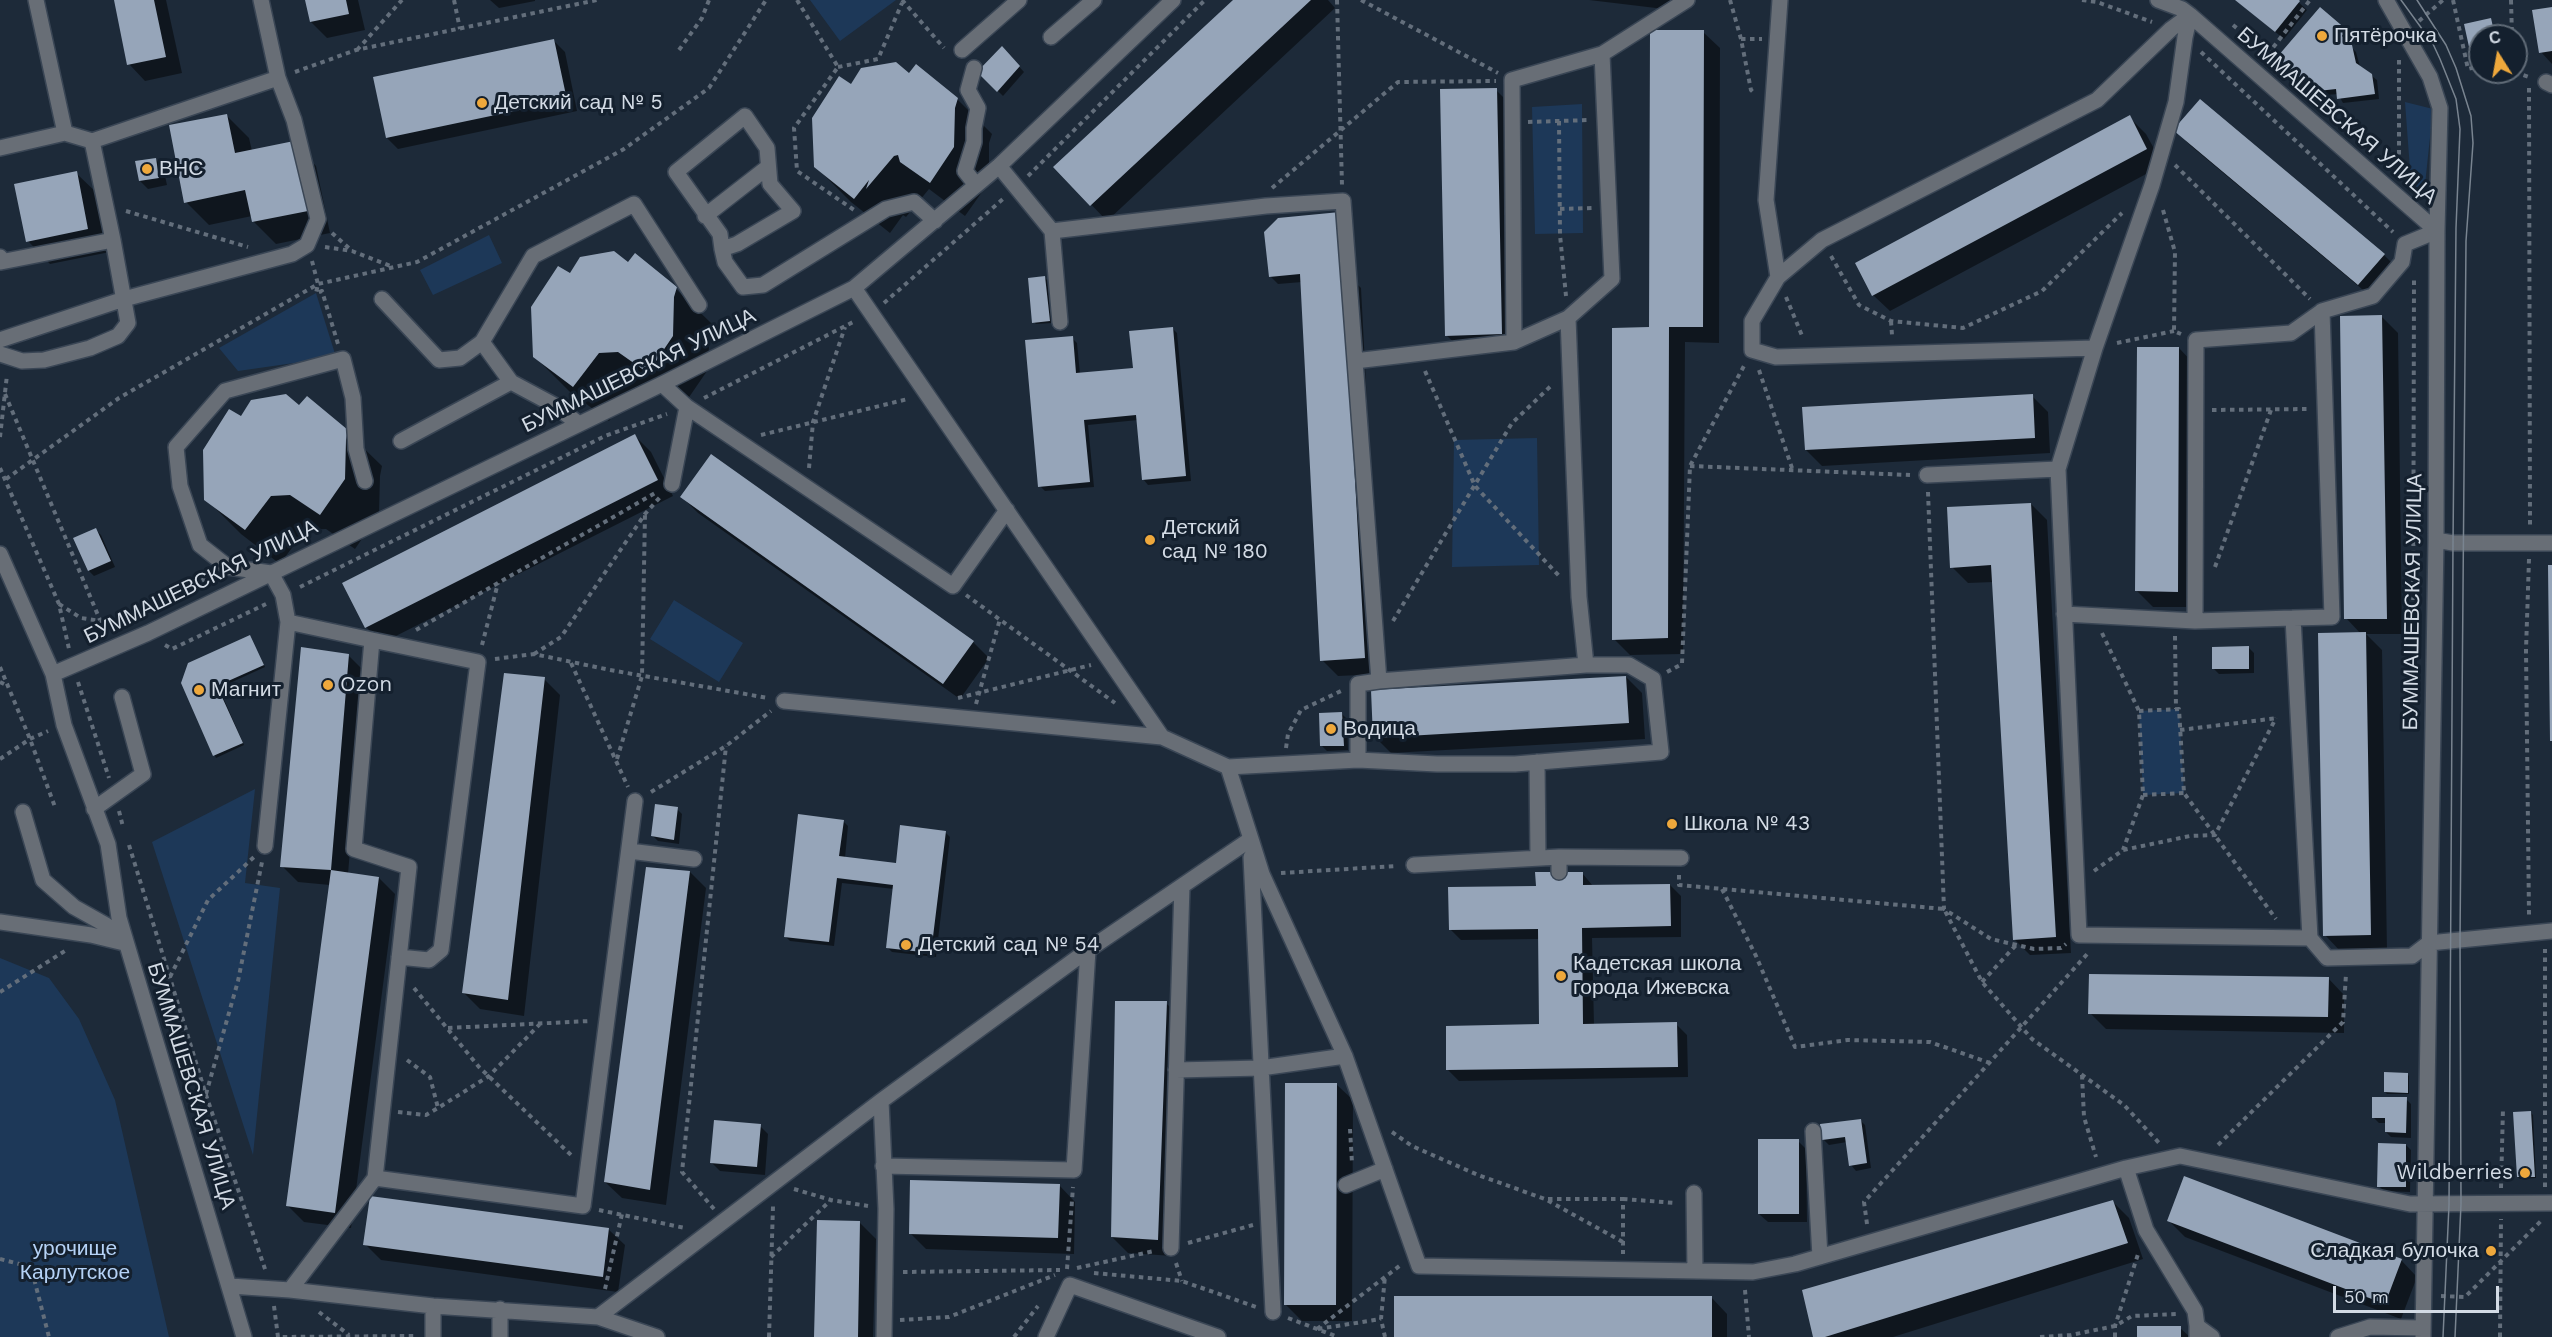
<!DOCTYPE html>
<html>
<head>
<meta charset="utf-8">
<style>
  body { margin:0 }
  #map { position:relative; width:2552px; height:1337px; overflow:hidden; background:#1d2a39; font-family:"Work Sans",sans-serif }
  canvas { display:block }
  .north { position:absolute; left:2468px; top:24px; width:60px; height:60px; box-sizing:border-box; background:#14202e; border:2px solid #606b77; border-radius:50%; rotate:349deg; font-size:16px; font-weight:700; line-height:24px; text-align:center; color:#d3dbe5 }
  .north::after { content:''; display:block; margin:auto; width:21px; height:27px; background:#eea83c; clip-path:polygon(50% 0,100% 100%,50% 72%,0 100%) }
  .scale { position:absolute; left:2333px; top:1286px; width:166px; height:27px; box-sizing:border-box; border:3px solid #d3dbe5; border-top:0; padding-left:8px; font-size:18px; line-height:21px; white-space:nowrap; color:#d3dbe5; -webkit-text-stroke:4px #14202e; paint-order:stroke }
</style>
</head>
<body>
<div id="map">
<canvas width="2552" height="1337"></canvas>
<div class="north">С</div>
<div class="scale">50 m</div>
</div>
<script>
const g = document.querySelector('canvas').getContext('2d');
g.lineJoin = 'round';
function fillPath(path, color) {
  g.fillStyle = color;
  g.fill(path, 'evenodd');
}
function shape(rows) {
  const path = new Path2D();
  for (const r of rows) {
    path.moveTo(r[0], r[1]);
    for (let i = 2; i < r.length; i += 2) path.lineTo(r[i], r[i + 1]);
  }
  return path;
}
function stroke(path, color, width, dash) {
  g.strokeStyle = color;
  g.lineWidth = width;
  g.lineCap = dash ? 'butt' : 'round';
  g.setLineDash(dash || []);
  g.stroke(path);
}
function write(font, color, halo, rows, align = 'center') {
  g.font = font + ' "Work Sans",sans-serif';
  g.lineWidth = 6;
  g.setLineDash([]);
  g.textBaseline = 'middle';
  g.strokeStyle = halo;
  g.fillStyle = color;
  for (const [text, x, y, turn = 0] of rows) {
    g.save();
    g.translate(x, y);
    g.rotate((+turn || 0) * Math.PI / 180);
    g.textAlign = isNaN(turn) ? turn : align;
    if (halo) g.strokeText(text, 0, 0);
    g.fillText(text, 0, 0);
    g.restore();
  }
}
const green = shape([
  [810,0,896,0,840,41],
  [2405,102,2433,109,2424,194,2411,183],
  [1582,104,1583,233,1535,234,1532,107],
  [489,235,502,263,433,295,420,270],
  [316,293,336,357,238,371,219,348],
  [1537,438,1539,565,1452,567,1454,440],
  [674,600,743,643,719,682,650,639],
  [2179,709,2184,793,2143,795,2139,711],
  [255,789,245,883,280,888,253,1155,152,842],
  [0,958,49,978,79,1019,115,1100,169,1337,0,1337]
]);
const shadow = shape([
  [115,0,166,0,182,73,145,81,129,64],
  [307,0,358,0,365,30,327,38,311,22],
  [490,0,535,0,535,1,499,8],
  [1235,0,1328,0,1335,8,1107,221,1055,167],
  [1589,0,1683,0,1681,11],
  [2236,0,2296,0,2307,10,2284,39],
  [2552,8,2552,64,2541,52],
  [2320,9,2351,36,2346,42,2356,52,2360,67,2377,80,2379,99,2343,103,2338,94,2315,96,2279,68],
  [2490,19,2496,36,2480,36,2480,56,2474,58,2466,25],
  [1703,32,1720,48,1719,343,1685,342,1683,654,1630,655,1614,639,1651,328],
  [554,41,565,52,577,111,398,149,387,138],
  [1002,48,1024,72,1003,96,979,72],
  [909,75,957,99,992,134,989,143,989,182,965,216,929,189,906,217,903,215,890,233,851,202,816,167,851,86],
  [1496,90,1512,106,1517,350,1463,351,1446,335],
  [226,115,249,138,252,151,294,143,316,166,330,233,276,244,254,222,252,216,209,225,186,202],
  [2129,117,2146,134,2163,165,1890,311,1873,295],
  [2175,130,2384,255,2400,271,2375,300,2191,146],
  [155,159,163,167,167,185,148,189,140,181],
  [76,173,99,195,110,252,50,264,28,241],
  [1266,232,1353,280,1361,288,1381,674,1338,676,1322,660,1302,282,1278,284,1270,276],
  [628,264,676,289,711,323,707,371,683,406,654,386,634,388,609,421,569,391,534,356,570,275],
  [1045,278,1047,280,1052,323,1036,324,1034,322],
  [2382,317,2398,333,2402,634,2366,634,2382,650,2387,951,2341,952,2325,935,2361,634,2346,618],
  [1172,328,1177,333,1191,481,1148,485,1143,479,1138,420,1088,425,1094,487,1045,491,1040,486,1072,338,1077,343,1080,374,1135,369],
  [2179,348,2195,365,2194,607,2153,607,2137,591],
  [2032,396,2048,412,2050,453,1822,466,1806,450],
  [299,407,347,432,382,466,380,476,379,514,355,549,326,529,305,530,280,564,241,534,206,499,241,418],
  [635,436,651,452,673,496,382,643,366,627],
  [682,497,973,642,989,658,960,699,698,513],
  [2031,504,2047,520,2071,953,2030,955,2014,939,1994,582,1968,583,1952,567],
  [96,530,101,535,115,567,94,576,89,571,75,539],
  [250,637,265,667,219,688,244,745,216,758,182,683],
  [2249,648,2254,653,2254,673,2219,674,2213,668],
  [349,656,365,672,348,874,379,878,395,894,351,1228,304,1222,288,1206,330,885,298,882,282,866],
  [1626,677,1642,693,1645,739,1391,753,1375,737],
  [544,679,560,695,524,1016,480,1009,464,993],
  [1342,714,1347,719,1348,750,1327,751,1322,746],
  [677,809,682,814,679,844,658,841,653,836],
  [843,821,848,826,845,858,897,864,945,832,950,837,936,957,892,952,887,947,894,889,842,883,834,946,790,941,785,936],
  [690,872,706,888,666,1205,622,1198,605,1182],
  [1582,873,1593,886,1670,885,1681,896,1681,937,1592,938,1594,1025,1676,1024,1687,1035,1688,1077,1459,1081,1448,1070,1541,1026,1539,939,1461,940,1450,929,1537,887],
  [2328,978,2344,995,2344,1033,2106,1029,2090,1013],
  [1166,1003,1182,1019,1173,1256,1128,1253,1112,1237],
  [2407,1074,2409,1076,2409,1094,2387,1094,2385,1092],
  [1336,1084,1353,1100,1352,1321,1302,1321,1286,1305],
  [2406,1099,2411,1104,2411,1138,2391,1137,2386,1132,2386,1123,2379,1123,2373,1117],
  [2531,1113,2533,1115,2536,1178,2520,1179,2518,1177],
  [1860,1120,1865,1125,1871,1168,1856,1171,1851,1165,1847,1142,1829,1145,1823,1139],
  [760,1126,768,1134,765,1175,720,1171,712,1163],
  [1798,1141,1806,1149,1807,1222,1768,1222,1759,1214],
  [2406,1145,2411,1150,2410,1192,2384,1191,2379,1186],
  [1059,1185,1075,1202,1074,1254,926,1249,910,1233],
  [2113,1202,2129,1218,2143,1259,1893,1337,1815,1337],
  [2168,1220,2401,1260,2417,1277,2401,1319,2185,1237],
  [859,1222,876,1239,873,1337,815,1337],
  [608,1229,625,1245,618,1292,381,1260,365,1244],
  [1711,1297,1727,1314,1727,1337,1395,1337],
  [2180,1328,2190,1337,2139,1337]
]);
const building = shape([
  [114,0,154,0,166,57,127,65],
  [305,0,346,0,349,14,310,22],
  [1233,0,1311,0,1090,206,1053,167],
  [2235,0,2299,0,2300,1,2275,32],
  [2320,7,2347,30,2342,36,2352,45,2356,63,2372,74,2375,94,2337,99,2336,89,2309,92,2272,63],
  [2552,7,2552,51,2539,53,2532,10],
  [2491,18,2495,36,2480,36,2480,54,2471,56,2464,24],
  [1650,30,1704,30,1703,327,1669,327,1668,638,1612,640,1612,328,1649,327],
  [554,39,567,100,386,138,373,77],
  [1002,46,1020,66,997,92,977,72],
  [896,62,909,73,916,64,958,98,955,108,954,147,930,183,900,162,898,155,894,156,866,189,869,180,854,199,814,167,812,118,839,76,851,84,861,68],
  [1497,88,1502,334,1445,336,1440,89],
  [2200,99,2385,254,2358,285,2173,130],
  [227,114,235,153,294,141,308,211,252,222,245,190,184,203,169,125],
  [2130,115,2147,149,1872,296,1855,263],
  [156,158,159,178,139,181,135,161],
  [77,171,88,229,26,242,14,184],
  [1340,212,1365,658,1320,661,1300,274,1269,277,1264,232,1278,218],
  [614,251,628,262,635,253,677,287,674,297,673,336,648,373,618,352,599,353,573,387,533,357,531,307,558,266,570,273,580,257],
  [1045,276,1050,321,1032,323,1028,278],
  [2382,315,2387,619,2344,619,2340,316],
  [1173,327,1186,476,1142,480,1136,415,1084,420,1090,482,1038,487,1025,340,1073,336,1076,373,1133,368,1129,331],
  [2137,347,2179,347,2178,592,2135,591],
  [286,394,299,405,307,396,348,430,346,440,345,479,320,515,290,495,271,496,245,530,204,500,203,450,229,409,241,416,251,400],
  [2033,394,2035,438,1805,450,1802,407],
  [635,434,658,480,365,628,342,583],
  [711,454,974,641,943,684,680,497],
  [2031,503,2056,937,2013,940,1991,565,1950,568,1947,507],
  [96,528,111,561,88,571,73,538],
  [2548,565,2552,565,2552,741,2550,741],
  [2366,632,2371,935,2323,936,2318,633],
  [250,635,264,665,217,686,243,743,213,756,181,683,188,663],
  [2249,646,2249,669,2212,669,2212,647],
  [301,647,349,654,331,870,280,867],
  [504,673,545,677,508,1000,462,993],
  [1626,676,1629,723,1373,738,1371,690],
  [1342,712,1344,746,1320,746,1319,713],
  [655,804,678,807,674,840,651,836],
  [798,814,844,820,839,856,896,863,900,825,946,831,931,953,886,948,893,885,837,878,829,942,784,937],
  [646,867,690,871,650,1190,604,1182],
  [331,870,379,877,335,1213,286,1206],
  [1535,872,1583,872,1583,885,1670,884,1671,926,1582,928,1583,1024,1677,1022,1678,1067,1446,1070,1446,1026,1539,1024,1538,929,1449,930,1448,887,1536,886],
  [2089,974,2329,977,2328,1017,2088,1014],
  [1115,1001,1167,1001,1158,1240,1111,1237],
  [2384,1072,2408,1073,2408,1093,2384,1092],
  [1285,1083,1337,1083,1336,1305,1284,1305],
  [2372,1097,2407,1097,2406,1133,2385,1132,2385,1118,2372,1118],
  [2531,1111,2535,1177,2517,1177,2513,1112],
  [1861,1119,1867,1163,1849,1166,1845,1137,1822,1140,1820,1124],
  [714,1120,761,1124,757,1167,710,1163],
  [1758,1139,1799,1139,1799,1214,1758,1214],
  [2378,1143,2406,1144,2406,1187,2377,1187],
  [2184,1176,2402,1259,2385,1304,2167,1221],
  [910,1180,1060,1184,1058,1238,909,1234],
  [370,1196,609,1228,603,1277,363,1245],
  [2113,1200,2128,1243,1825,1337,1813,1337,1802,1290],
  [817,1220,860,1221,858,1337,814,1337],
  [1394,1296,1712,1296,1712,1337,1394,1337],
  [2137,1326,2181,1326,2181,1337,2137,1337]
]);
const path = shape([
  [454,0,460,29],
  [797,0,838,67,794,128,797,171,854,210],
  [902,0,944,48],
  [1337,0,1342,185],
  [1361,0,1498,73],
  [1730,0,1741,39,1751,90,1755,94],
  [2082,0,2097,2,2152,22],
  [2453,0,2468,69,2480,66],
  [2511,0,2512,36],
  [2419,21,2443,0],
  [2233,25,2268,54,2310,0],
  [1741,39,1762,39],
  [357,50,402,0],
  [679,50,702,18,709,0],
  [2201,52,2393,232],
  [2399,60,2399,175],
  [838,67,878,59,902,3],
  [295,72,356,50,597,0],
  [2515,72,2529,77],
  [2529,88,2530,525],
  [1559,121,1560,235,1566,296],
  [1528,122,1589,120],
  [2175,165,2310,299],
  [1028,176,1205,0],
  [1272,188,1398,82,1496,81],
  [1560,209,1592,208],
  [2163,210,2175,252,2174,331,2181,334],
  [126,211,248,247],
  [332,233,351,250],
  [325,247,352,251,393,267],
  [1831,256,1859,305,1891,321,1963,328,2042,291,2122,213],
  [312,261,318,284,316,293,322,291,338,344],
  [1786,297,1803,338],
  [884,303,1003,199],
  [1891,321,1892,335],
  [2117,343,2174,331],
  [1759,370,1793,471],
  [1425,371,1475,486,1560,577],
  [5,394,100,620],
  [704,398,855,321],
  [2212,410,2309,409],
  [761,435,908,399],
  [0,437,7,375],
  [1690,466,1910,475],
  [0,468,59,604,69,649],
  [809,468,813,422,845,327],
  [6,479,119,398,318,284,417,262,624,149,709,88,766,0],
  [1928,492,1944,909,1991,939,2034,949,2061,948,2066,944],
  [2529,559,2526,650,2529,915],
  [2215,567,2271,410],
  [300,587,605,436,667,414],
  [966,595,1115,703],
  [59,604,81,618,101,621,129,616,133,620],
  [129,616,211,576],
  [1393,621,1512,423,1553,384],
  [416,630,657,492],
  [2102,633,2139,711,2143,795,2123,850],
  [2175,636,2176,709],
  [165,645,172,649,266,604],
  [482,645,498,583],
  [534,654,561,637,645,514,661,496],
  [495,659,534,654,610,670,768,698],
  [571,663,628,787],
  [0,667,30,739,55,807],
  [1667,672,1682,664,1690,466,1745,364],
  [0,682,8,686],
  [78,682,109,778],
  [2413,690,2414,278],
  [958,698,1091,665],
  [976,704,1000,619],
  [2139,711,2179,709,2184,793,2276,919],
  [2180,730,2278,718],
  [1286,748,1288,734,1301,710,1341,691],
  [0,759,30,739,48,731],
  [617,759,642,676,645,514],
  [651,792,726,746,771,711],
  [2143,795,2184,793],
  [119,811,123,827],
  [129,845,206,1095,266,1272],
  [2094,871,2123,850,2190,836,2215,835,2276,718],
  [1281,873,1396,866],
  [1679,875,1679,885,1944,909,1982,982,2032,1039,2124,1105,2160,1144],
  [1722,889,1756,956,1795,1047,1848,1040,1930,1042,1990,1063],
  [170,977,208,900,254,857],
  [1982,982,2016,945],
  [414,988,479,1067,571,1155],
  [0,992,68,949],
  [448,1028,590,1021],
  [407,1060,430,1077,438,1108],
  [2082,1075,2084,1117,2096,1157],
  [206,1094,238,981,262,862],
  [398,1112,426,1115,438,1108,489,1076,541,1023],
  [1350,1129,1352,1163],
  [1392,1132,1412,1146,1478,1175,1545,1199,1623,1242],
  [2218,1145,2343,1022,2346,974],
  [2545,1187,2545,949],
  [2501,1188,2503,1108],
  [794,1189,831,1200,868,1206],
  [1548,1199,1623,1199,1623,1254],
  [1623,1199,1676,1203],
  [714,1209,682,1172,726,746],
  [599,1210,685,1228],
  [1867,1224,1864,1202,2089,952],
  [1188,1243,1253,1225],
  [771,1257,831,1200],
  [0,1259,31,1267,49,1337],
  [1176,1263,1182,1281],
  [1077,1268,1154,1251],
  [1067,1269,1073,1187],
  [903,1272,1060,1270],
  [1094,1273,1182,1281,1256,1307],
  [605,1289,622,1214],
  [1745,1290,1749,1337],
  [2441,1296,2465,1297,2541,1221],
  [274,1306,278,1337,416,1336],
  [319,1312,349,1335],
  [1288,1318,1338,1337],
  [900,1320,949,1317,1055,1275],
  [1317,1329,1402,1264],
  [1318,1329,1381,1319],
  [769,1337,773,1206],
  [1014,1337,1038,1306],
  [1385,1337,1381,1319,1385,1276],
  [2040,1337,2071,1335,2115,1326,2132,1316,2176,1314],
  [2115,1337,2115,1326,2139,1251],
  [2500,1337,2501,1219]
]);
const minor = shape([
  [36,0,65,133],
  [2158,0,2182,9,2190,15,2437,231,2436,540,2423,1337],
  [2190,15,2185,37,2176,102,2152,185,2095,348,1776,357,1752,350,1752,321,1778,277,1822,240,2097,100,2171,29,2190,15],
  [1051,37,1094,0],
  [962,50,1019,0],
  [974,68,968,90,978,108,974,128,974,142,965,171,976,185],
  [2546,82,2552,85],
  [0,148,65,133,92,141,278,78],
  [999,166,1052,231,1266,206,1343,201,1355,361],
  [705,216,768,167],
  [1052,231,1060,322],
  [722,249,737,244,793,211,770,184,767,148,745,116,676,172,720,234,722,249,725,262,743,287,763,285,886,209,914,202,935,221],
  [0,257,1,262,113,240,92,141],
  [1778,277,1766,200,1780,0],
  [382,299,439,360,460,358,482,342,533,256,634,204,699,305],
  [0,340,124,299,292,254,307,245,318,219,294,120,278,78,261,0],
  [482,342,511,382],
  [1514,342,1512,80,1602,54],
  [2095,348,2058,469,2079,935,2310,938,2327,958,2412,956,2429,943,2552,931],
  [0,354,22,361,44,360,90,348,118,336,128,323,113,240],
  [662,384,687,407,953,586,1007,510],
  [401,441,511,382,554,405,579,424],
  [1927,475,2058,469],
  [672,484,687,407],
  [2436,540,2453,543,2552,543],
  [0,554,53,674,148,633,662,384,854,288,999,166,1173,0],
  [2064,614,2195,621,2196,340,2291,333,2322,311],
  [2195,621,2293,618],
  [288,622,372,640,354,849,409,867,375,1178],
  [372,640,478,662,441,950,429,960,399,957],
  [53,674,64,725,108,844,119,918,244,1337],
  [1379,681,1586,665,1579,597,1568,318],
  [784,701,1162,737],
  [1358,760,1437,764,1515,764,1661,752,1653,679,1629,665,1586,665],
  [1537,762,1538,858],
  [1228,767,1358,760,1358,684,1379,681,1355,361,1514,342,1568,318,1612,279,1602,54,1687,0],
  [94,809,143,774,122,697],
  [23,812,43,880,74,907,106,925,126,943],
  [1251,839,1262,874,1345,1056,1419,1266,1753,1272,1795,1264,2126,1168,2180,1156,2410,1204,2552,1203],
  [265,846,288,622,283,595,271,573,228,567,200,545,180,486,176,447,225,391,343,359,353,398,356,449,365,481],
  [629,851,694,859],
  [1251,857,1273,1312],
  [1559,857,1681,858],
  [1414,865,1559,857,1559,872],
  [0,922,91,935,124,943],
  [2310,938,2293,618,2332,617,2322,311,2373,296,2402,262,2405,244,2437,231,2440,108,2430,77,2386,0],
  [1176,1070,1261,1068,1345,1056],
  [881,1101,886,1209,884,1337],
  [1813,1131,1820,1257],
  [883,1166,1074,1170,1088,950],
  [2126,1168,2146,1230,2195,1311,2197,1326],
  [1346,1185,1385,1169],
  [1694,1193,1695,1271],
  [1171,1248,1182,886],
  [230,1286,290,1290,433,1306,598,1317,881,1101,1088,950,1251,839,1228,767,1162,737,854,288],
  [290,1290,375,1178,583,1206,635,801],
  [433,1306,433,1337],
  [500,1309,500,1337],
  [598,1317,657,1337],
  [1046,1337,1070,1285,1218,1337],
  [2197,1337,2197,1326,2212,1337],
  [2338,1337,2370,1327,2423,1328]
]);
const tram = shape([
  [2401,0,2433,44,2440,59,2456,99,2460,129,2456,228,2453,543,2449,1205,2443,1337],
  [2417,0,2446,45,2456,68,2471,116,2473,143,2466,241,2460,939,2461,1204,2455,1337]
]);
const markers = [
  [2322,36,6,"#eea83c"],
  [482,103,6,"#eea83c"],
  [147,169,6,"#eea83c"],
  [1150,540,6,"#eea83c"],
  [328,685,6,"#eea83c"],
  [199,690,6,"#eea83c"],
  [1331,729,6,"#eea83c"],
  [1672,824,6,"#eea83c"],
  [906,945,6,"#eea83c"],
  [1561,976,6,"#eea83c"],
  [2525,1173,6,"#eea83c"],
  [2491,1251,6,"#eea83c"]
];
const poiNames = [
  ["Пятёрочка",2334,36],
  ["Детский сад № 5",494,103],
  ["ВНС",159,169],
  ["Детский",1162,528],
  ["сад № 180",1162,552],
  ["Ozon",340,685],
  ["Магнит",211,690],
  ["Водица",1343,729],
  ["Школа № 43",1684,824],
  ["Детский сад № 54",918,945],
  ["Кадетская школа",1573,964],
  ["города Ижевска",1573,988],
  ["Wildberries",2513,1173,"right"],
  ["Сладкая булочка",2479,1251,"right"]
];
const streetNames = [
  ["БУММАШЕВСКАЯ УЛИЦА",2337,116,41],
  ["БУММАШЕВСКАЯ УЛИЦА",639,371,-26],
  ["БУММАШЕВСКАЯ УЛИЦА",201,582,-26],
  ["БУММАШЕВСКАЯ УЛИЦА",2413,602,-89],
  ["БУММАШЕВСКАЯ УЛИЦА",191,1086,73]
];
const parkNames = [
  ["урочище",75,1249],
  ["Карлутское",75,1273]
];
fillPath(green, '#1d3858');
fillPath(shadow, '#0007');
fillPath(building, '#96a5b9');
stroke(minor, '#3a4655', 18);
stroke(path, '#636e7b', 4, [4.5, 4.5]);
stroke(minor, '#686e76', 15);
stroke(tram, '#798490', 1.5);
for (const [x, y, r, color] of markers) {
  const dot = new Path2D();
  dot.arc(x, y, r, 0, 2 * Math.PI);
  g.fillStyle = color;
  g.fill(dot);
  stroke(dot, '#14202e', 2);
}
write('21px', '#d3dbe5', '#14202e', poiNames, 'left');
write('21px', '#d3dbe5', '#14202e', streetNames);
write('21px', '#b5d2f6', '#14202e', parkNames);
</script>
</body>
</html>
